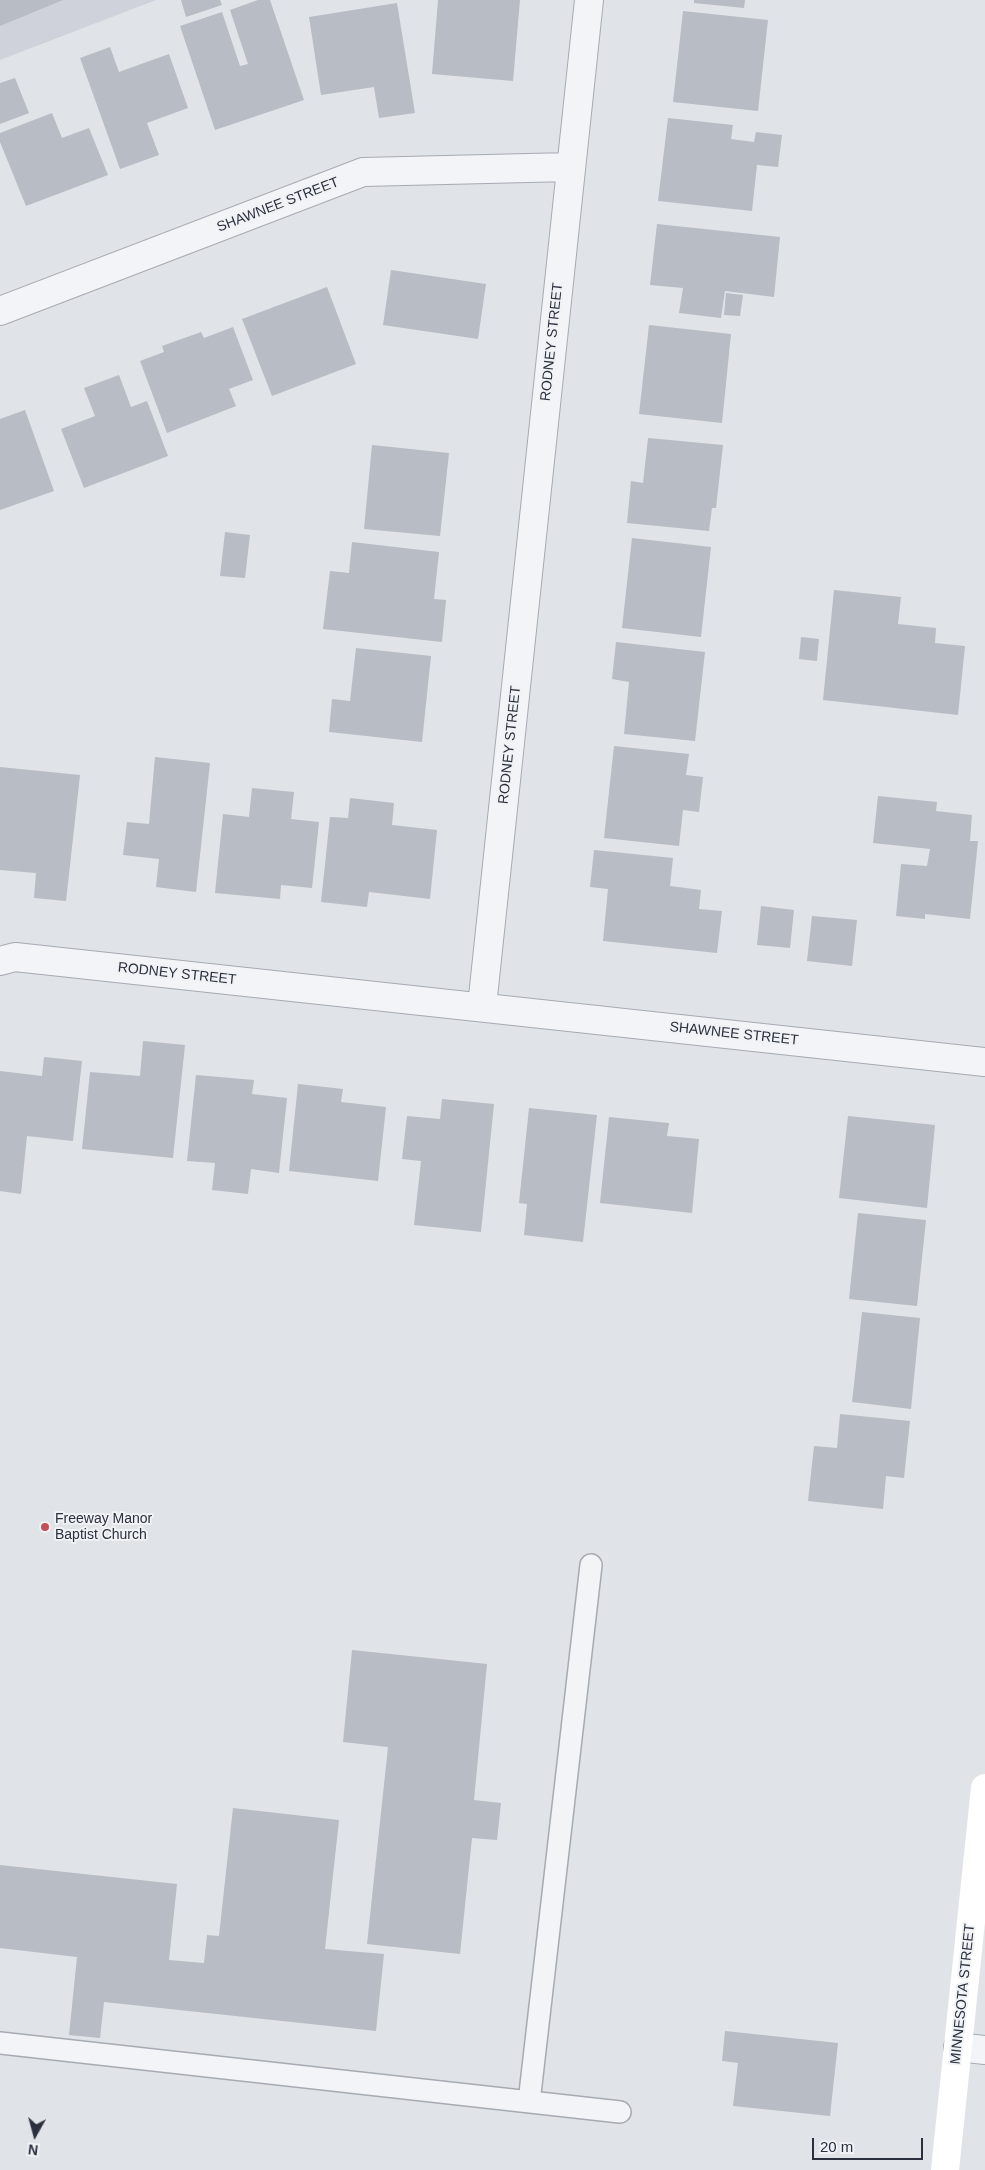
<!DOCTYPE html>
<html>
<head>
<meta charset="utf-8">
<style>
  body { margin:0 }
  #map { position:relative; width:985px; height:2170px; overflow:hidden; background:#e0e3e8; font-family:Helvetica,sans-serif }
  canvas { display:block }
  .north { position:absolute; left:10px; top:2110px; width:50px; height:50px; -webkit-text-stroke:4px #f0f2f6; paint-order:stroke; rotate:187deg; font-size:14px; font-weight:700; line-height:20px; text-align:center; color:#2a303e }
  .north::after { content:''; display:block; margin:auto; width:18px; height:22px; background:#2a303e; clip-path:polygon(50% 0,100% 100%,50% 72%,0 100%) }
  .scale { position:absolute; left:812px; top:2138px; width:111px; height:22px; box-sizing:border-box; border:2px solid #2a303e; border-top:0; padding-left:6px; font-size:15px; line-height:18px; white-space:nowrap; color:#2a303e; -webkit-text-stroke:4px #f0f2f6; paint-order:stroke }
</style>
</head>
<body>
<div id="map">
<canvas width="985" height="2170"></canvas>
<div class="north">N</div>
<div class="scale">20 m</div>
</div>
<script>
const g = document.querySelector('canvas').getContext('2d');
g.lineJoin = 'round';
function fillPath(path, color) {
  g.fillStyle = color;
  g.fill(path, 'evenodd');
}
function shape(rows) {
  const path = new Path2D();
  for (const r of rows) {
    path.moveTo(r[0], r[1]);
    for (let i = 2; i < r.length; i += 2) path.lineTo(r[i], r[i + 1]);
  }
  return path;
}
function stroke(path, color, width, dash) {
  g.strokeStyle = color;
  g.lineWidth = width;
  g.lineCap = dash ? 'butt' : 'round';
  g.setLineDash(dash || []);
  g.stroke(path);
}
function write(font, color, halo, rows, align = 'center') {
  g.font = font + ' Helvetica,sans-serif';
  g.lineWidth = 4;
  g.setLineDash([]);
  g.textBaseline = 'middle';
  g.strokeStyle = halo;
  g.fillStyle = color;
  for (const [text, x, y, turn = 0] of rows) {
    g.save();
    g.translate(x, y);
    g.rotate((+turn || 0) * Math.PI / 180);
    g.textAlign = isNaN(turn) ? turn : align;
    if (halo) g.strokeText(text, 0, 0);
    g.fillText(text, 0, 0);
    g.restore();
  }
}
const built = shape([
  [0,0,156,0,0,60]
]);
const building = shape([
  [0,0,63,0,0,26],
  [181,0,220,0,222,5,186,17],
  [258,0,270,0,304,100,215,130,180,26,222,12,240,66,248,64,230,10],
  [438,0,520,0,513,81,432,74],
  [694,0,745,0,744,8,694,3],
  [397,3,415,113,379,118,374,87,321,95,309,17],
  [683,11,768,20,758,111,673,102],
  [110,47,119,72,169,54,188,108,147,123,159,155,120,169,80,58],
  [15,78,29,113,0,124,0,83],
  [52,113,62,138,89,128,108,175,26,206,0,142,0,133],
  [668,118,733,125,731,139,754,142,756,132,782,135,778,167,757,165,752,211,658,201],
  [657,224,780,237,774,297,725,291,721,318,679,313,683,288,650,285],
  [391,270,486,284,478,339,383,325],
  [327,287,356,364,272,396,242,319],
  [726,293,743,295,740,316,724,315],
  [649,325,731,334,722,423,639,414],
  [233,327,253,380,229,389,236,406,167,433,140,361,164,352,162,346,201,332,204,338],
  [119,375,131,407,147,401,168,456,84,488,61,429,95,416,84,388],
  [25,410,54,491,0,510,0,419],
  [648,438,723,445,716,508,712,508,709,531,627,523,631,481,643,483],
  [372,445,449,453,440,536,364,529],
  [225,532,250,535,245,578,220,576],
  [632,538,711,547,701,637,622,628],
  [352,542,439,552,434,599,446,600,442,642,323,629,330,571,349,573],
  [834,590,901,597,898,624,936,628,935,643,965,646,958,715,823,700],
  [801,637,819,639,817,661,799,659],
  [616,642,705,652,695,741,624,734,629,682,612,679],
  [356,648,431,656,422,742,329,732,332,699,350,701],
  [614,746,689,754,686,775,703,777,699,812,683,810,679,846,604,838],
  [155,757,210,763,196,892,156,887,159,859,123,855,127,822,149,824],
  [0,767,80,775,66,901,34,898,36,873,0,870],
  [252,788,294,792,291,819,319,822,312,888,281,885,280,899,215,893,223,814,249,817],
  [878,796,937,802,936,811,972,815,970,841,978,841,970,919,925,914,925,919,896,916,901,864,927,866,930,849,873,843],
  [350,798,394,803,392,825,437,830,430,899,369,892,367,907,321,902,330,817,348,818],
  [594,850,673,858,670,886,701,890,699,909,722,911,717,953,603,941,608,889,590,887],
  [761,906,794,910,790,948,757,945],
  [812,916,857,920,852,966,807,961],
  [143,1041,185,1045,173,1158,82,1149,90,1072,140,1076],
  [44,1057,82,1061,73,1141,27,1136,21,1194,0,1191,0,1071,42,1076],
  [196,1075,254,1080,252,1094,287,1098,279,1173,251,1169,248,1194,212,1190,215,1163,187,1161],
  [298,1084,343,1089,341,1102,386,1107,378,1181,289,1171],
  [442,1099,494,1104,481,1232,414,1225,421,1161,402,1159,407,1116,440,1119],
  [529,1108,597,1115,583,1242,524,1235,527,1204,519,1203],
  [848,1116,935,1125,927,1208,839,1198],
  [609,1117,669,1123,667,1136,699,1139,692,1213,600,1203],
  [858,1213,926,1220,917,1306,849,1299],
  [862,1312,920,1318,911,1409,852,1402],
  [840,1414,910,1421,904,1478,886,1476,883,1509,808,1501,814,1446,837,1448],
  [352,1650,487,1664,474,1800,501,1803,497,1840,472,1838,460,1954,367,1944,388,1747,343,1742],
  [233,1808,339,1820,325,1949,384,1954,376,2031,104,2002,100,2038,69,2035,77,1957,0,1948,0,1865,177,1884,169,1960,204,1963,207,1935,219,1936],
  [725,2031,838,2043,830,2116,733,2106,738,2063,722,2061]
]);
const lane = shape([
  [0,2043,620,2112],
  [529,2102,591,1565]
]);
const street = shape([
  [0,311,363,172,570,167],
  [0,961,15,957,985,1062],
  [482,1006,589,0],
  [958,2047,985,2050]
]);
const secondary = shape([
  [945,2170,985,1788]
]);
const markers = [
  [45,1527,5,"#c25157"]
];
const streetNames = [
  ["SHAWNEE STREET",278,205,-21],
  ["RODNEY STREET",552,342,-84],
  ["RODNEY STREET",510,745,-84],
  ["RODNEY STREET",177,974,6],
  ["SHAWNEE STREET",734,1034,6],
  ["MINNESOTA STREET",963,1994,-84]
];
const poiNames = [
  ["Freeway Manor",55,1519],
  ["Baptist Church",55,1535]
];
fillPath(built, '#cfd2da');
fillPath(building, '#b8bcc4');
stroke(lane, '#a6aab2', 24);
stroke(street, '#a6aab2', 30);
stroke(lane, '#f3f4f7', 21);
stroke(street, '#f3f4f7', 28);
stroke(secondary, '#fff', 28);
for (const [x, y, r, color] of markers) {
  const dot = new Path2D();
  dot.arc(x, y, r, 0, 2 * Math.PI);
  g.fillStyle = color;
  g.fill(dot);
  stroke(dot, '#f0f2f6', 2);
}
write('14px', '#2a303e', '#f0f2f6', streetNames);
write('14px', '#2a303e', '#f0f2f6', poiNames, 'left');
</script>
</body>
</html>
